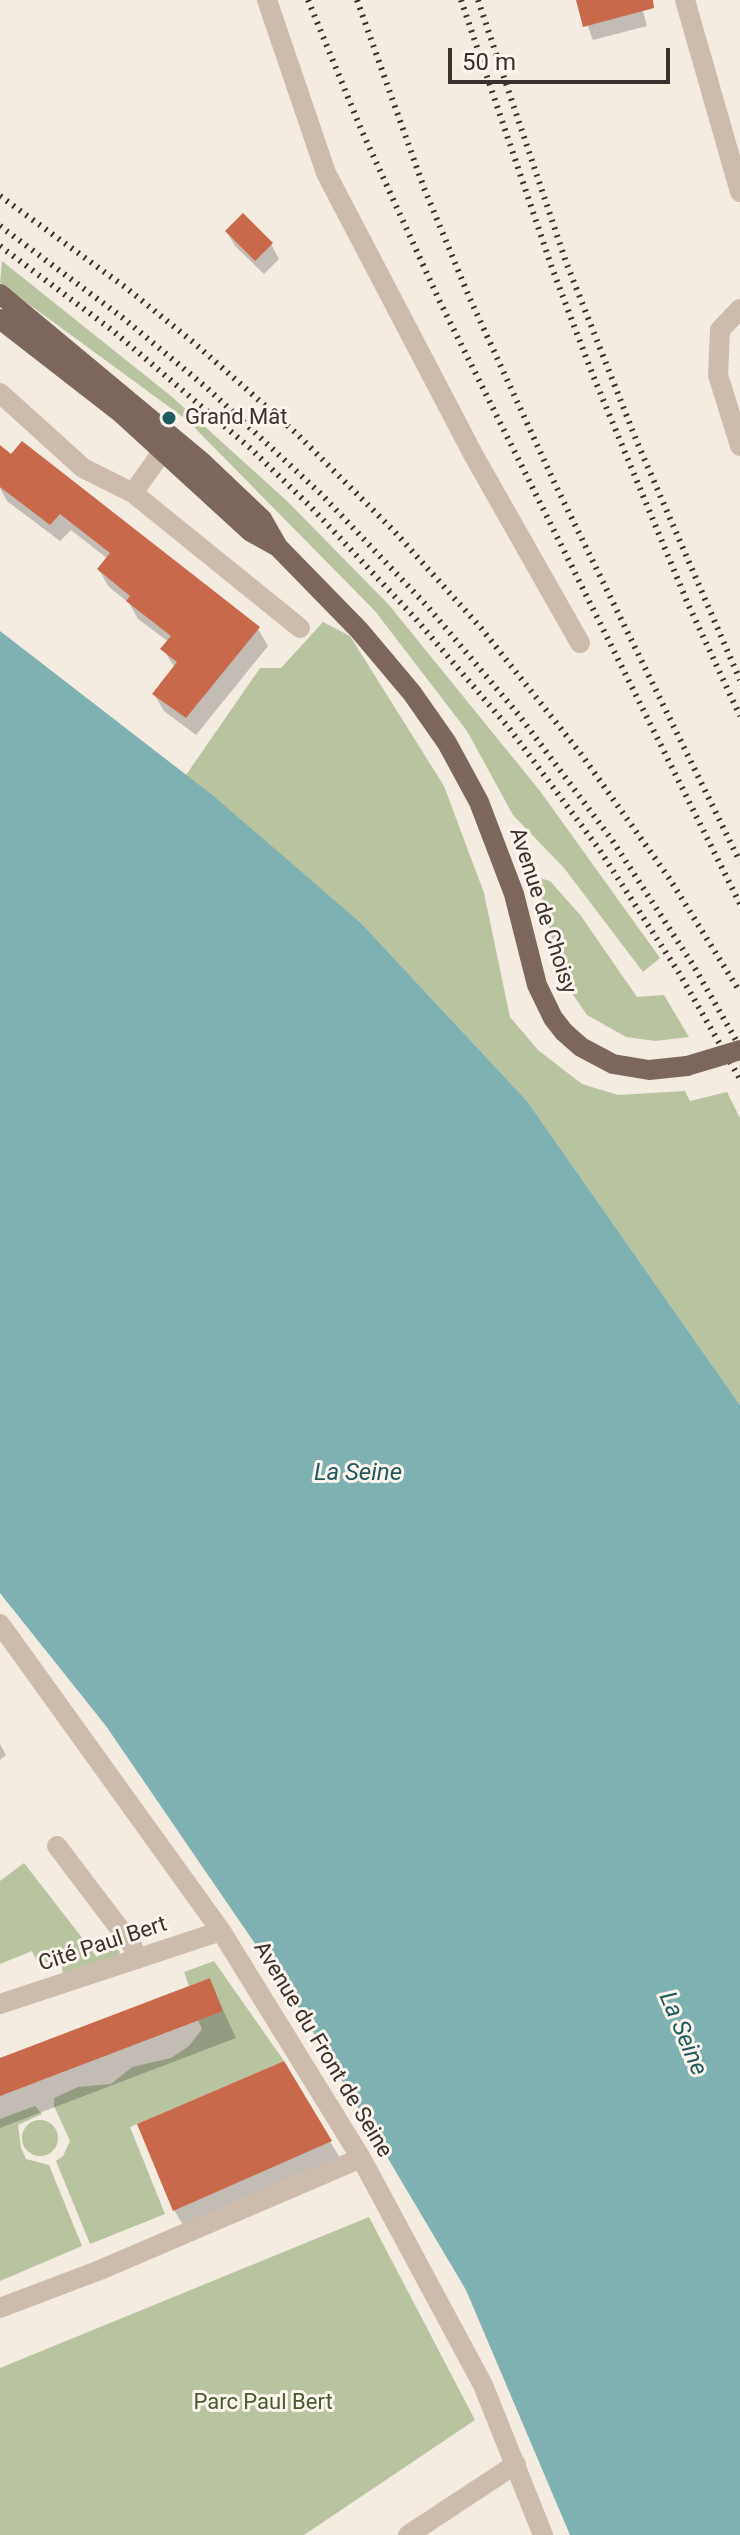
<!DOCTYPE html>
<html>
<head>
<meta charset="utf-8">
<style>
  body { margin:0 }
  #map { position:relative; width:740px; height:2535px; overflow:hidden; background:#f4ebe1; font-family:Roboto,sans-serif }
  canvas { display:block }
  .scale { position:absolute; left:448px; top:48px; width:222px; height:36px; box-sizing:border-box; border:4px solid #3b302b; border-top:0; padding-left:10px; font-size:24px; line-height:28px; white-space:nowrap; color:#3b302b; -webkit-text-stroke:6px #fbf5ee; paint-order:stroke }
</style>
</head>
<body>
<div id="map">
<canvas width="740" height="2535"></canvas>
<div class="scale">50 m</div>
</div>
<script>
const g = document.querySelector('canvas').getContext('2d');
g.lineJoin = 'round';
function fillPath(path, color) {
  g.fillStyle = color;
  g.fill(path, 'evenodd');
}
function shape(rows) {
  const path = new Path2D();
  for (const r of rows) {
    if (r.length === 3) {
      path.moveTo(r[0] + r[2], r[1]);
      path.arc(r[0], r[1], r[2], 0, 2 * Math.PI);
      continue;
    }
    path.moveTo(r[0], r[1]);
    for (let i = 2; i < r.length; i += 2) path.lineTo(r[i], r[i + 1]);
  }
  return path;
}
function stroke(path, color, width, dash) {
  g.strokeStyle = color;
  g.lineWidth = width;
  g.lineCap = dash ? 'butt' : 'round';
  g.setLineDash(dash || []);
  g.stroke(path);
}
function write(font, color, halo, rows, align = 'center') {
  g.font = font + ' Roboto,sans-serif';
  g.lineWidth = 6;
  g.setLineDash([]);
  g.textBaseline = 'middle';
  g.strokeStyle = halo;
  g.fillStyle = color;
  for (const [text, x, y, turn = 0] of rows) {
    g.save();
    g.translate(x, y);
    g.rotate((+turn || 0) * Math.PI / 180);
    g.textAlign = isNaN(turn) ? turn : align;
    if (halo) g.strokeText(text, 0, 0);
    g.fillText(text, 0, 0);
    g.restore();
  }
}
const green = shape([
  [2,261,171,396,287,501,389,605,540,791,660,958,643,972,564,868,513,815,467,731,375,611,187,420,0,283],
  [323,622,350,636,444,786,484,893,510,1017,538,1050,582,1084,618,1095,685,1091,690,1101,727,1092,740,1118,740,1405,527,1101,361,923,186,775,260,668,281,668],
  [536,877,550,881,581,916,637,997,664,995,689,1037,655,1041,626,1037,587,1015,563,980],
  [24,1863,97,1957,114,1945,120,1952,117,1958,63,1978,62,1963,37,1962,32,1951,0,1964,0,1881],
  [214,1961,284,2061,130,2127,165,2214,90,2244,56,2161,63,2156,70,2141,54,2106,54,2098,78,2087,111,2084,132,2067,171,2058,189,2046,202,2029,198,2020,222,2010,210,1978,189,1986,184,1972],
  [35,2106,42,2114,18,2125,21,2148,26,2159,49,2165,82,2246,0,2281,0,2119],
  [40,2138,18],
  [369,2217,475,2420,304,2535,0,2535,0,2368]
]);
const water = shape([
  [0,631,211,794,361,923,527,1101,740,1405,740,2535,570,2535,466,2290,297,2005,106,1726,0,1593]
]);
const shadow = shape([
  [578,0,640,0,647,26,593,40],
  [227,232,271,244,279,259,264,274,235,246],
  [0,448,258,629,268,646,196,735,164,711,154,694,175,668,163,649,169,642,138,619,129,603,109,587,99,570,108,559,71,530,60,541,7,501,0,488],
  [0,1744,6,1755,0,1760],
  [209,1980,236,2038,0,2128,0,2060],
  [283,2064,346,2168,190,2236,174,2210]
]);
const building = shape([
  [576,0,653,0,654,8,583,27],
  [243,213,273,243,255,261,225,231],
  [22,441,260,627,186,718,152,694,177,662,160,649,171,636,126,601,130,596,97,569,110,553,60,514,50,525,0,487,0,445,11,454],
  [210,1978,223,2011,0,2096,0,2058],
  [284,2061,332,2141,173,2211,137,2124]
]);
const minor = shape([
  [267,0,326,173,474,456,580,643],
  [685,0,740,192],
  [740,309,720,330,718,375,740,446],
  [0,393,83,468,133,493,300,628],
  [133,493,172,438],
  [0,1624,221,1931,361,2158,483,2385,543,2535],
  [57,1846,132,1945,137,1959],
  [0,2004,221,1931],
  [0,2308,100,2270,361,2158],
  [408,2535,516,2464]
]);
const major = shape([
  [0,294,202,462,262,519,278,547],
  [0,319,121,413,251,532,278,547,359,630,412,693,447,743,479,802,514,894,537,985,553,1018,564,1032,581,1047,613,1064,649,1070,687,1066]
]);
const rail = shape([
  [308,0,361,129,440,302,740,904],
  [357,0,424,188,470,299,555,484,740,862],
  [461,0,552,268,592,373,688,604,740,716],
  [478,0,566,262,637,442,740,680],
  [0,196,125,287,193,342,296,433,394,531,481,628,581,754,669,878,740,992],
  [0,226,123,318,207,388,321,494,428,607,518,714,612,840,693,965,740,1047],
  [0,246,112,330,250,448,310,506,415,618,509,728,599,849,679,973,740,1079]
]);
const majorBridge = shape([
  [687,1066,740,1050]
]);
const markers = [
  [169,418,8,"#1f5a5e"]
];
const poiNames = [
  ["Grand Mât",185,418]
];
const streetNames = [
  ["Avenue de Choisy",542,911,72],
  ["Cité Paul Bert",103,1945,-18],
  ["Avenue du Front de Seine",322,2050,59]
];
const parkNames = [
  ["Parc Paul Bert",263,2403]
];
const waterNames = [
  ["La Seine",358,1474],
  ["La Seine",682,2034,67]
];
fillPath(green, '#b8c4a0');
fillPath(water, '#7fb0b2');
fillPath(shadow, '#0003');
fillPath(building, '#c8694b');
stroke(minor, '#cdbbac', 20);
stroke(major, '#7d675c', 20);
stroke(rail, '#3b302b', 6, [2, 6]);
stroke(majorBridge, '#7d675c', 20);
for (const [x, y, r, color] of markers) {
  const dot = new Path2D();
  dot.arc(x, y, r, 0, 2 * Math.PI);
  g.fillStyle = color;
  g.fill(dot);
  stroke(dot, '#fbf5ee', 3);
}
write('22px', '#3b302b', '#fbf5ee', poiNames, 'left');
write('22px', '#3b302b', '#fbf5ee', streetNames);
write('22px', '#4a5a2e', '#fbf5ee', parkNames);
write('italic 24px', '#1f5a5e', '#fbf5ee', waterNames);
</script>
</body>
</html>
